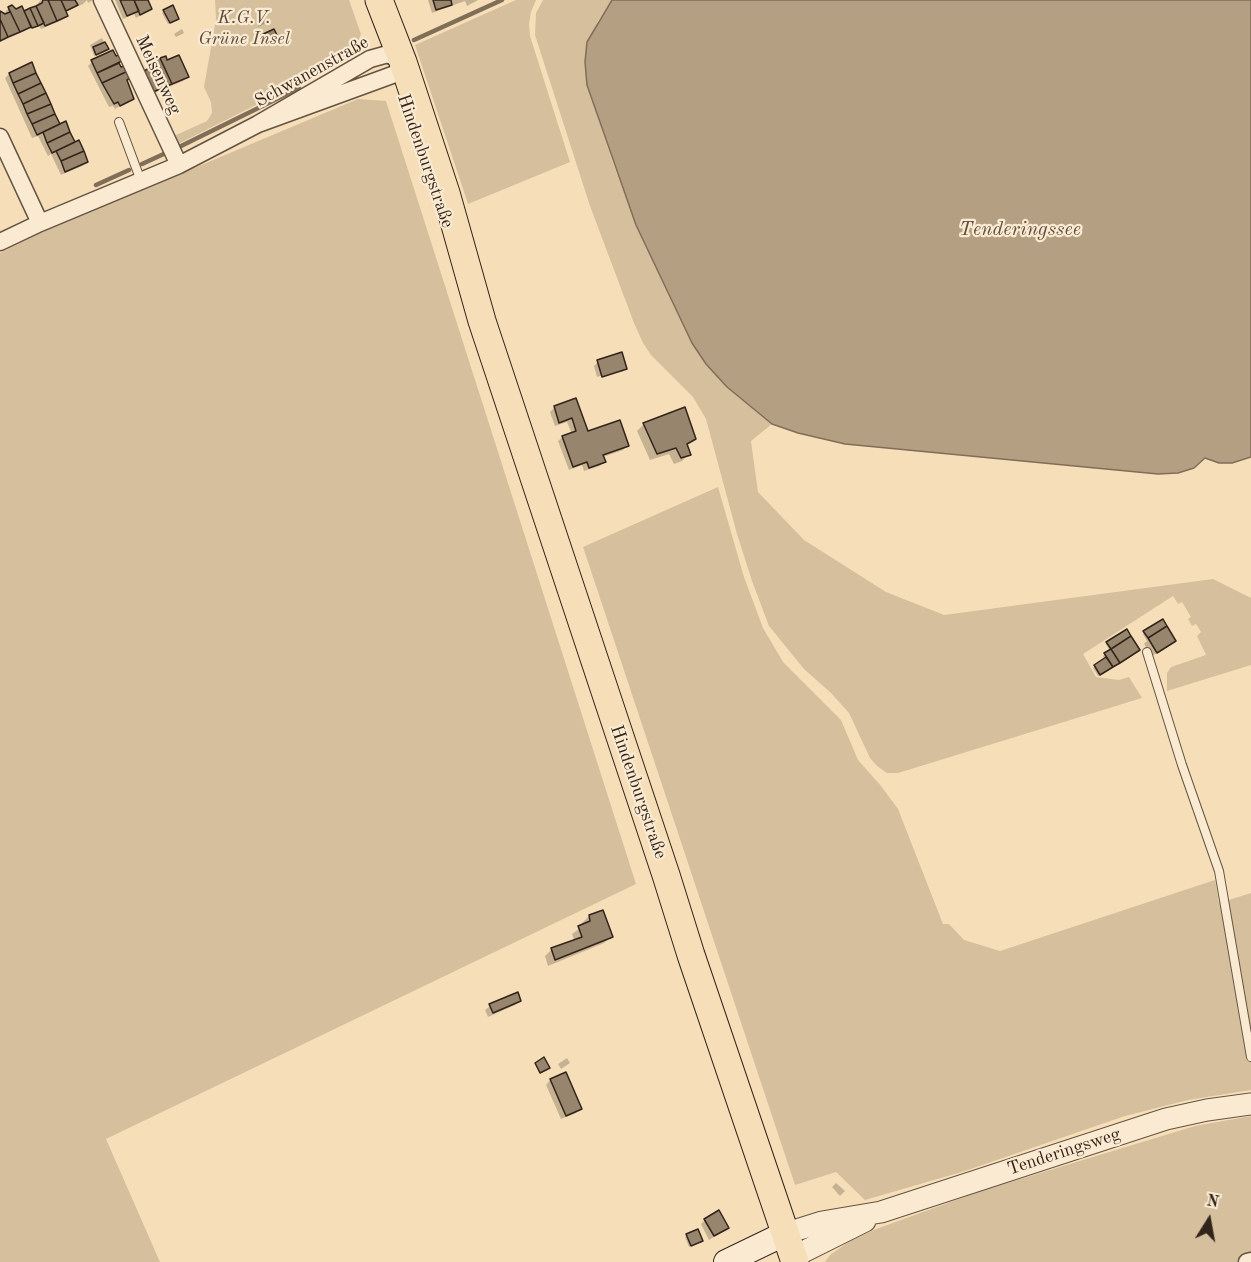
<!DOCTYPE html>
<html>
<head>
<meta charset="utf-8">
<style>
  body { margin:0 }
  #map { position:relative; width:1251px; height:1262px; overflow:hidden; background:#f6dfb8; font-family:"Old Standard TT",serif }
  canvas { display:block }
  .north { position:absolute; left:1179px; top:1190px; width:60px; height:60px; -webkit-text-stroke:4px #f9ead1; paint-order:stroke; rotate:11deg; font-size:16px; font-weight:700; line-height:24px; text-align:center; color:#33241b }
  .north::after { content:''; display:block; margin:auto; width:21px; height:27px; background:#33241b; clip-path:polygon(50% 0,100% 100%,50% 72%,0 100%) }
</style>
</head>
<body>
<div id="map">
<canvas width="1251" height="1262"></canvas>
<div class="north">N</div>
</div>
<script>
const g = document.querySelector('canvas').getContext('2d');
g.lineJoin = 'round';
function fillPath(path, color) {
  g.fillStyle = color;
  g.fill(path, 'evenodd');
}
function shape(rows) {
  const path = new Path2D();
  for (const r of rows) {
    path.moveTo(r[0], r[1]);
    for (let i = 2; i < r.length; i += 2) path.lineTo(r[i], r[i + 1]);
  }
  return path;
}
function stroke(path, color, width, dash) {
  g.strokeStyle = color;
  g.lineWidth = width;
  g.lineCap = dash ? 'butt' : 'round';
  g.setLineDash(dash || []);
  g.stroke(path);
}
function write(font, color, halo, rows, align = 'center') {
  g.font = font + ' "Old Standard TT",serif';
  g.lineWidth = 4.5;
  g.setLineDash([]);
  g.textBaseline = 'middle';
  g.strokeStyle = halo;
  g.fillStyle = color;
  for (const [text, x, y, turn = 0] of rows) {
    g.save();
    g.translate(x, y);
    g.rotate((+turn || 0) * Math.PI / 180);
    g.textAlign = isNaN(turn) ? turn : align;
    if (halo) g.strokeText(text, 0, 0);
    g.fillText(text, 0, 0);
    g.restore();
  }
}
const green = shape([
  [215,0,349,0,361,34,356,47,332,67,178,144,174,136,207,121,212,113,211,102,204,87,216,19],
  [516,0,536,0,531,12,529,24,530,36,570,162,468,204,415,45],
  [543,0,612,0,598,21,585,62,587,85,612,160,636,225,692,343,706,364,727,387,772,424,751,441,758,492,804,540,886,592,944,615,1213,579,1251,598,1251,665,1167,691,1167,673,1171,667,1206,655,1197,636,1201,632,1196,624,1192,626,1188,619,1191,617,1182,602,1178,604,1173,596,1083,654,1096,677,1119,680,1129,677,1142,698,898,773,887,773,877,766,870,758,849,713,831,693,804,669,769,626,752,581,737,534,706,419,693,397,651,355,643,343,634,323,590,206,535,35,536,13],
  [358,99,386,101,636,884,106,1139,160,1262,0,1262,0,253,47,230],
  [718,487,744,577,763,628,783,662,841,720,858,760,881,786,898,809,943,924,949,924,964,940,1000,951,1215,880,1219,903,1251,893,1251,1090,1188,1100,1125,1116,965,1171,865,1200,836,1172,795,1185,583,547],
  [1251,1116,1251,1257,1237,1262,825,1262,830,1255,850,1241,876,1229,981,1191,1195,1126]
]);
const water = shape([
  [612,0,1251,0,1251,457,1232,463,1219,463,1205,458,1194,468,1178,473,1158,474,845,444,798,433,772,424,727,387,706,364,692,343,636,225,587,85,585,62,587,42,612,0]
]);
const shadow = shape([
  [41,0,93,0,88,3,87,0,83,4,65,12,67,15,62,20,41,29,39,25,30,29,29,27,25,31,0,42,0,12,3,14,9,8,24,14,38,7,38,3],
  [115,0,147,0,151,9,136,18,134,14,123,19],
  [428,0,478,0,467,6,465,1,432,13],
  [164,11,176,20,168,24,162,13],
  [267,19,266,23,258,27,259,22],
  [182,29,184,33,176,37,174,34],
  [102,38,107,49,94,56,90,45],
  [115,58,122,60,118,64,132,99,115,109,113,106,109,107,88,66,92,62],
  [167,62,187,77,183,81,149,95,150,66,153,63,157,73],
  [31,64,59,126,87,161,82,166,61,175,51,154,48,156,38,136,32,138,5,78,9,74],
  [598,362,625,369,622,372,622,369,597,377,594,366],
  [575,400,587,433,627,445,623,450,603,457,604,461,600,466,584,471,582,465,569,470,558,441,563,437,572,434,567,422,555,426,550,412,554,408],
  [644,424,695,438,686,446,689,454,682,461,674,464,669,454,650,460,637,431],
  [1144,632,1170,645,1152,656,1144,644,1147,641,1143,634],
  [1107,643,1138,650,1098,676,1093,668,1105,660,1103,656,1110,651,1106,644],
  [589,916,611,937,604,943,548,966,545,956,552,949,575,942,572,934,583,926,582,923],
  [517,994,520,1001,515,1005,488,1017,485,1010,490,1006],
  [567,1058,570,1063,561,1069,558,1064],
  [565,1074,580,1108,576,1113,561,1119,546,1085,550,1080],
  [836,1183,845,1191,840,1196,832,1187],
  [705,1220,727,1228,709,1240,701,1224],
  [697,1231,701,1241,689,1247,685,1237]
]);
const stream = shape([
  [414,40,502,0],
  [179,147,299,88],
  [142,164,168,152],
  [96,185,129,170]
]);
const building = shape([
  [43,0,48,0,57,21,45,26,36,6,42,3,43,0],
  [48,0,61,0,68,16,57,21,48,0],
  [61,0,75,0,78,5,66,11,61,0],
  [120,0,134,0,139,11,127,16,120,0],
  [134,0,148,0,152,9,140,15,134,0],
  [433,0,451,0,452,5,436,10,433,0],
  [12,5,16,9,22,6,31,27,20,32,8,7,12,5],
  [173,5,179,19,170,23,163,10,173,5],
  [36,6,44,23,38,26,30,8,36,6],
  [8,7,20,32,8,37,0,19,0,11,5,14,10,12,8,7],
  [30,8,38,26,32,28,24,11,30,8],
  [0,19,8,37,0,41,0,19],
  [274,29,277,35,264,42,261,35,274,29],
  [105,42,109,49,96,55,93,47,105,42],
  [113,50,116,56,120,54,124,60,97,73,91,60,113,50],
  [179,55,189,77,172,84,160,58,166,56,167,60,179,55],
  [160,58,172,84,153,92,144,71,155,65,153,61,160,58],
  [32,62,36,73,13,83,9,73,32,62],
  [119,63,121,67,126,65,128,71,102,83,97,73,119,63],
  [128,71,132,77,127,80,134,99,120,106,118,102,114,104,102,83,128,71],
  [36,73,41,83,18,94,13,83,36,73],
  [41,83,46,93,23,104,18,94,41,83],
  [46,93,51,104,27,114,23,104,46,93],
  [51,104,55,114,32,124,27,114,51,104],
  [55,114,60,124,37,135,32,124,55,114],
  [66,121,70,132,47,143,43,132,66,121],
  [70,132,75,142,52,153,47,143,70,132],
  [79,140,84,151,61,161,56,151,79,140],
  [84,151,88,162,65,172,61,161,84,151],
  [622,352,627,369,602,377,597,360,622,352],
  [576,398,588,431,620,420,629,446,603,455,606,462,589,468,587,462,573,467,562,436,576,431,572,418,559,423,554,406,576,398],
  [685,407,696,439,687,444,691,455,681,458,676,448,657,454,643,423,685,407],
  [1163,619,1167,626,1148,638,1143,631,1163,619],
  [1167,626,1176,641,1157,653,1148,638,1167,626],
  [1127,629,1131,636,1111,649,1106,642,1127,629],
  [1131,636,1140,650,1120,663,1111,649,1131,636],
  [1111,649,1120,663,1113,667,1104,653,1111,649],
  [1106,657,1113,667,1100,675,1094,665,1106,657],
  [603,910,613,937,555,960,551,948,582,937,578,926,590,921,589,915,603,910],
  [518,992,521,1001,493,1013,489,1004,518,992],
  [544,1057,550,1068,540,1073,535,1063,544,1057],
  [566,1072,582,1109,566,1116,550,1079,566,1072],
  [719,1210,729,1228,714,1236,704,1219,719,1210],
  [698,1229,703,1241,691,1246,686,1234,698,1229]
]);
const service = shape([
  [119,122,141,181],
  [1147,652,1182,765,1219,871,1251,1057]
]);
const minor = shape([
  [102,0,179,165],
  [0,137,40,223],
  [0,242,40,223,179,165,258,124,370,59,388,54,403,62,395,74,258,124],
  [1247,1262,1251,1261]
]);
const tertiary = shape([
  [784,1234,822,1222,881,1212,1166,1119,1207,1110,1251,1104],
  [793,1257,865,1221]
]);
const secondary = shape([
  [726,1262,784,1234]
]);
const primary = shape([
  [379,0,403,62,446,193,482,321,666,875,691,955,795,1262]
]);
const parkNames = [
  ["K.G.V.",244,18],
  ["Grüne Insel",244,39]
];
const streetNames = [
  ["Schwanenstraße",312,72,-29],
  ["Meisenweg",158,75,65],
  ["Hindenburgstraße",425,161,71],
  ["Hindenburgstraße",638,792,71],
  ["Tenderingsweg",1064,1152,-18]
];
const waterNames = [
  ["Tenderingssee",1020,230]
];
fillPath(green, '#d5bf9d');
fillPath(water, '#b49f83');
stroke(water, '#806e59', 1.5);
fillPath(shadow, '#0003');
stroke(stream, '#806e59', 4.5);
fillPath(building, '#98856d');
stroke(building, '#33241b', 1.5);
stroke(service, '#645342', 10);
stroke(minor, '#645342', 19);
stroke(tertiary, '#645342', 23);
stroke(secondary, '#33241b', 26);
stroke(primary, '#33241b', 29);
stroke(service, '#f9ead1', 8);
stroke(minor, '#f9ead1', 16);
stroke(tertiary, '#f9ead1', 21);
stroke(secondary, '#f9ead1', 24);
stroke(primary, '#f6dfb8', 27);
write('italic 18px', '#5c4b3c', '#f9ead1', parkNames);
write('18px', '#33241b', '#f9ead1', streetNames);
write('italic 20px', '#604f3f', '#f9ead1', waterNames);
</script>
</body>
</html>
